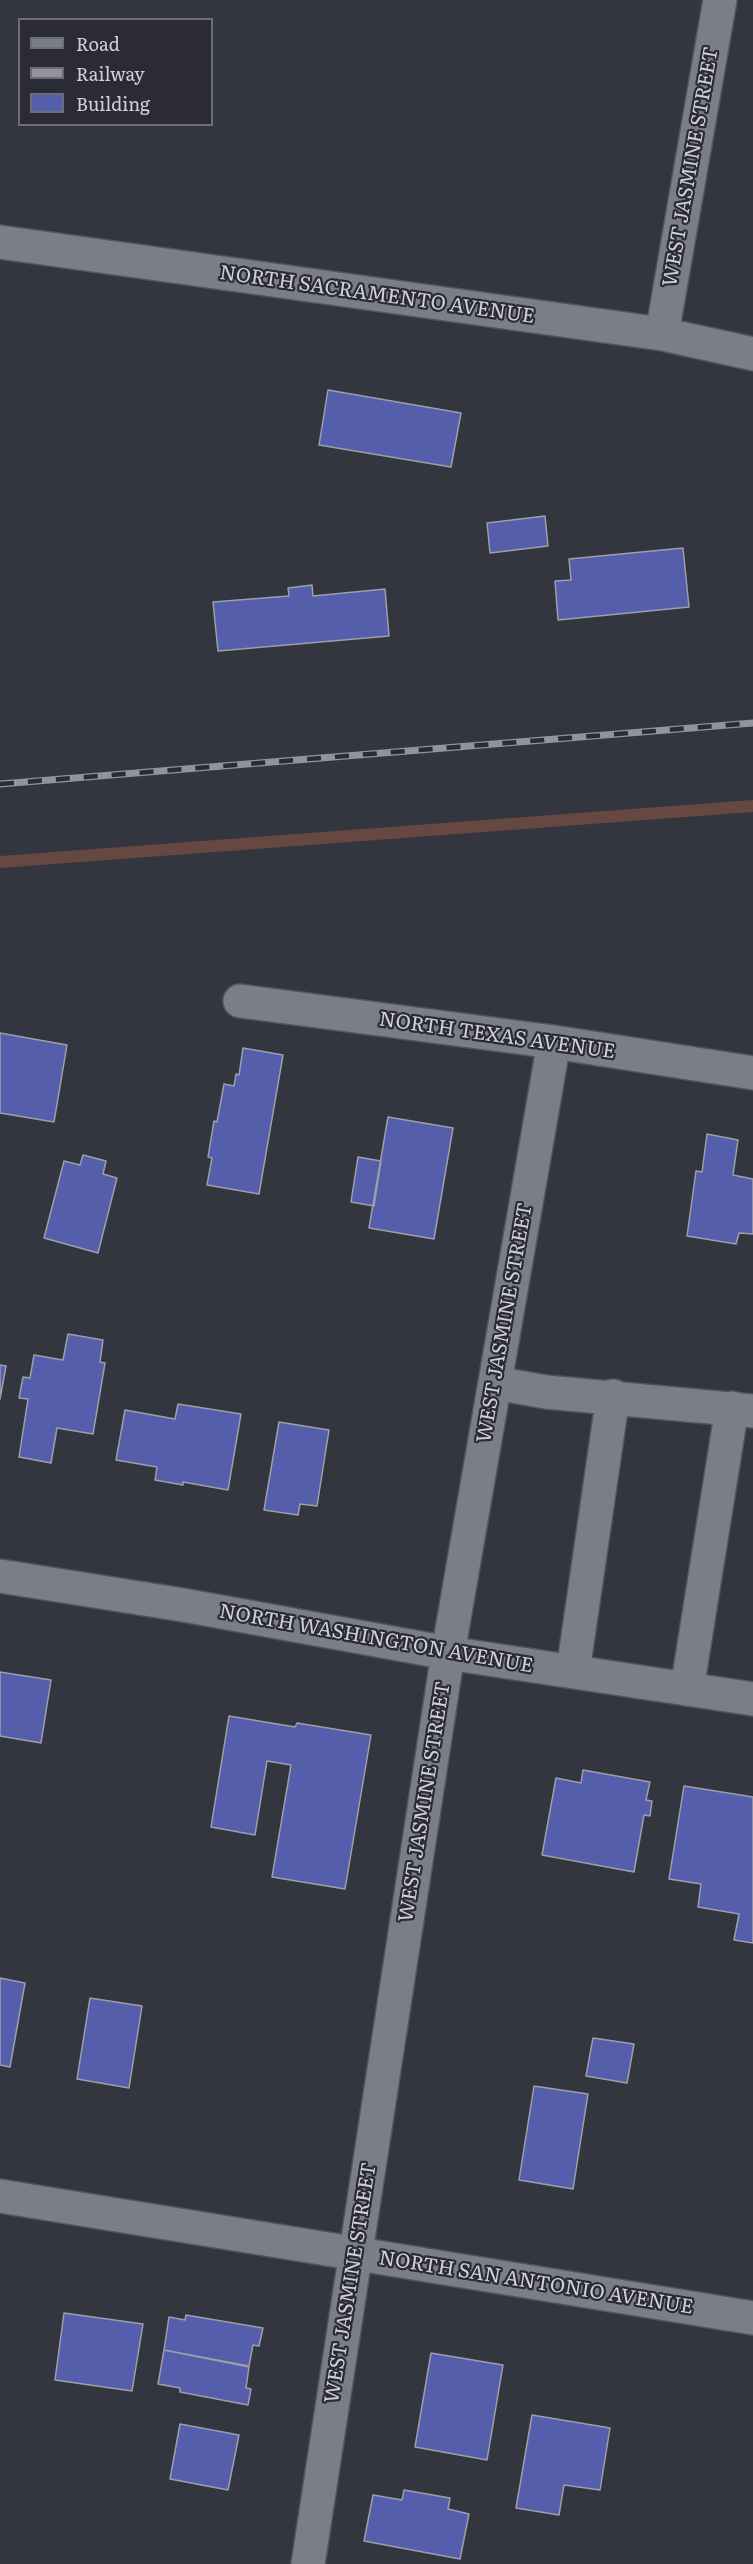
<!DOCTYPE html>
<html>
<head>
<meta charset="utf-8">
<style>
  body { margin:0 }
  #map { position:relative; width:753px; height:2564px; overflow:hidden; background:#33353f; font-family:Literata,serif }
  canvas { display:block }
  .legend { position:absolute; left:18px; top:18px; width:195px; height:108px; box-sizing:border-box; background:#2a2b35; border:2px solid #6c6d76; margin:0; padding:8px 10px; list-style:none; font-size:18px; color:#d0d1d7 }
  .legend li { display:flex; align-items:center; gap:12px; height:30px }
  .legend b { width:30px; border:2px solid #6c6d76 }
</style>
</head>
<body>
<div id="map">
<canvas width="753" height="2564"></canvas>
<ul class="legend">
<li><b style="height:8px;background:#7b7d88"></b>Road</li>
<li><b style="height:8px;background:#92939b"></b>Railway</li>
<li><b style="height:16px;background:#555eaa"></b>Building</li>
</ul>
</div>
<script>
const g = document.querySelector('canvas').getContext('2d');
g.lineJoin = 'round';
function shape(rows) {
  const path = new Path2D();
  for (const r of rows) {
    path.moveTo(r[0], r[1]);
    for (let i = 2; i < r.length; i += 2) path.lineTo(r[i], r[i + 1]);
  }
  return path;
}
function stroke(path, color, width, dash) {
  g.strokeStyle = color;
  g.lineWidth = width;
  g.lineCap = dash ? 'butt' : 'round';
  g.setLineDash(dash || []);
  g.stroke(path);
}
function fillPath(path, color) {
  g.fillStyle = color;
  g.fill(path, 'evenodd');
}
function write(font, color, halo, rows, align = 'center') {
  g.font = font + ' Literata,serif';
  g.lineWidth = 4.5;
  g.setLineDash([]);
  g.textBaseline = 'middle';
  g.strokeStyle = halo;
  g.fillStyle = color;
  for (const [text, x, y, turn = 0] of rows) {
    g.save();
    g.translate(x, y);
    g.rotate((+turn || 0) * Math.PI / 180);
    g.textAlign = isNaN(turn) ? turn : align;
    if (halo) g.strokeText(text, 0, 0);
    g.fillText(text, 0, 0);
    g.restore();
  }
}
const stream = shape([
  [0,862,753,806]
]);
const building = shape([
  [328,390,461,413,451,467,319,445,328,390],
  [545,516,548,546,490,553,487,523,545,516],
  [683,548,689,607,558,620,555,581,571,580,569,559,683,548],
  [312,585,313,596,385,589,389,636,218,651,213,602,289,596,288,588,312,585],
  [0,1033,67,1045,54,1122,0,1113,0,1033],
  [243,1048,283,1055,259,1194,207,1185,212,1158,208,1157,214,1121,217,1122,224,1084,234,1086,236,1074,239,1075,243,1048],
  [388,1117,453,1128,434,1239,369,1228,388,1117],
  [707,1134,738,1140,733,1175,753,1179,753,1234,739,1233,736,1244,687,1236,696,1171,702,1172,707,1134],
  [83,1155,106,1161,103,1174,117,1178,98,1253,44,1238,64,1161,80,1165,83,1155],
  [358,1157,381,1161,374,1206,351,1202,358,1157],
  [68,1334,103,1340,100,1362,105,1363,93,1434,57,1428,51,1463,19,1457,28,1399,19,1398,23,1377,30,1378,34,1355,63,1360,68,1334],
  [0,1365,6,1366,0,1399,0,1365],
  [178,1404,241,1414,228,1490,183,1482,183,1485,155,1480,157,1467,116,1460,125,1410,175,1419,178,1404],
  [279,1422,329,1430,317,1506,300,1504,298,1515,264,1510,279,1422],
  [0,1672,51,1680,41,1743,0,1736,0,1672],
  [229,1716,295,1727,297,1723,371,1735,345,1889,272,1877,291,1765,267,1761,255,1835,211,1827,229,1716],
  [583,1770,650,1782,646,1800,652,1801,650,1816,644,1815,634,1872,542,1855,556,1778,581,1783,583,1770],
  [684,1786,753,1797,753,1943,734,1940,739,1914,698,1907,701,1884,669,1879,684,1786],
  [0,1978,25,1983,10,2067,0,2065,0,1978],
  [90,1998,142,2006,129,2088,77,2079,90,1998],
  [593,2038,634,2044,627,2083,586,2076,593,2038],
  [534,2086,588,2094,573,2189,519,2180,534,2086],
  [64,2313,143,2324,132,2391,55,2380,64,2313],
  [186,2315,263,2328,259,2346,253,2345,249,2366,164,2350,169,2317,185,2320,186,2315],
  [164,2350,249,2367,246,2388,251,2389,248,2405,180,2392,180,2388,158,2384,164,2350],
  [431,2353,503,2365,487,2460,415,2447,431,2353],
  [532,2415,610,2428,600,2490,564,2485,559,2515,516,2508,532,2415],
  [180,2424,239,2435,228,2490,170,2479,180,2424],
  [404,2490,450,2498,448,2509,469,2514,460,2559,364,2541,373,2495,402,2500,404,2490]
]);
const minor = shape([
  [0,242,662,334,753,354],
  [662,334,720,0],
  [240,1001,554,1042,753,1073],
  [495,1383,546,1392,753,1411],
  [0,1576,183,1605,448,1653,753,1699],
  [573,1671,613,1396],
  [687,1689,732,1408],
  [0,2196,753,2318],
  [308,2564,448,1653,554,1042]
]);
const rail = shape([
  [0,784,753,723]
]);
const streetNames = [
  ["WEST JASMINE STREET",691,167,-80],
  ["NORTH SACRAMENTO AVENUE",377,295,8],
  ["NORTH TEXAS AVENUE",497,1036,8],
  ["WEST JASMINE STREET",505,1323,-80],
  ["NORTH WASHINGTON AVENUE",376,1639,10],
  ["WEST JASMINE STREET",425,1802,-81],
  ["WEST JASMINE STREET",351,2283,-81],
  ["NORTH SAN ANTONIO AVENUE",536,2283,9]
];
stroke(stream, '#664742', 12);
fillPath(building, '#555eaa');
stroke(building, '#9d9fab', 1.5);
stroke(minor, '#51535b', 36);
stroke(minor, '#7b7d88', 33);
stroke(rail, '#92939b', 7);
stroke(rail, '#2a2b35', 4.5, [14]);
write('20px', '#d0d1d7', '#2a2b35', streetNames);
</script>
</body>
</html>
